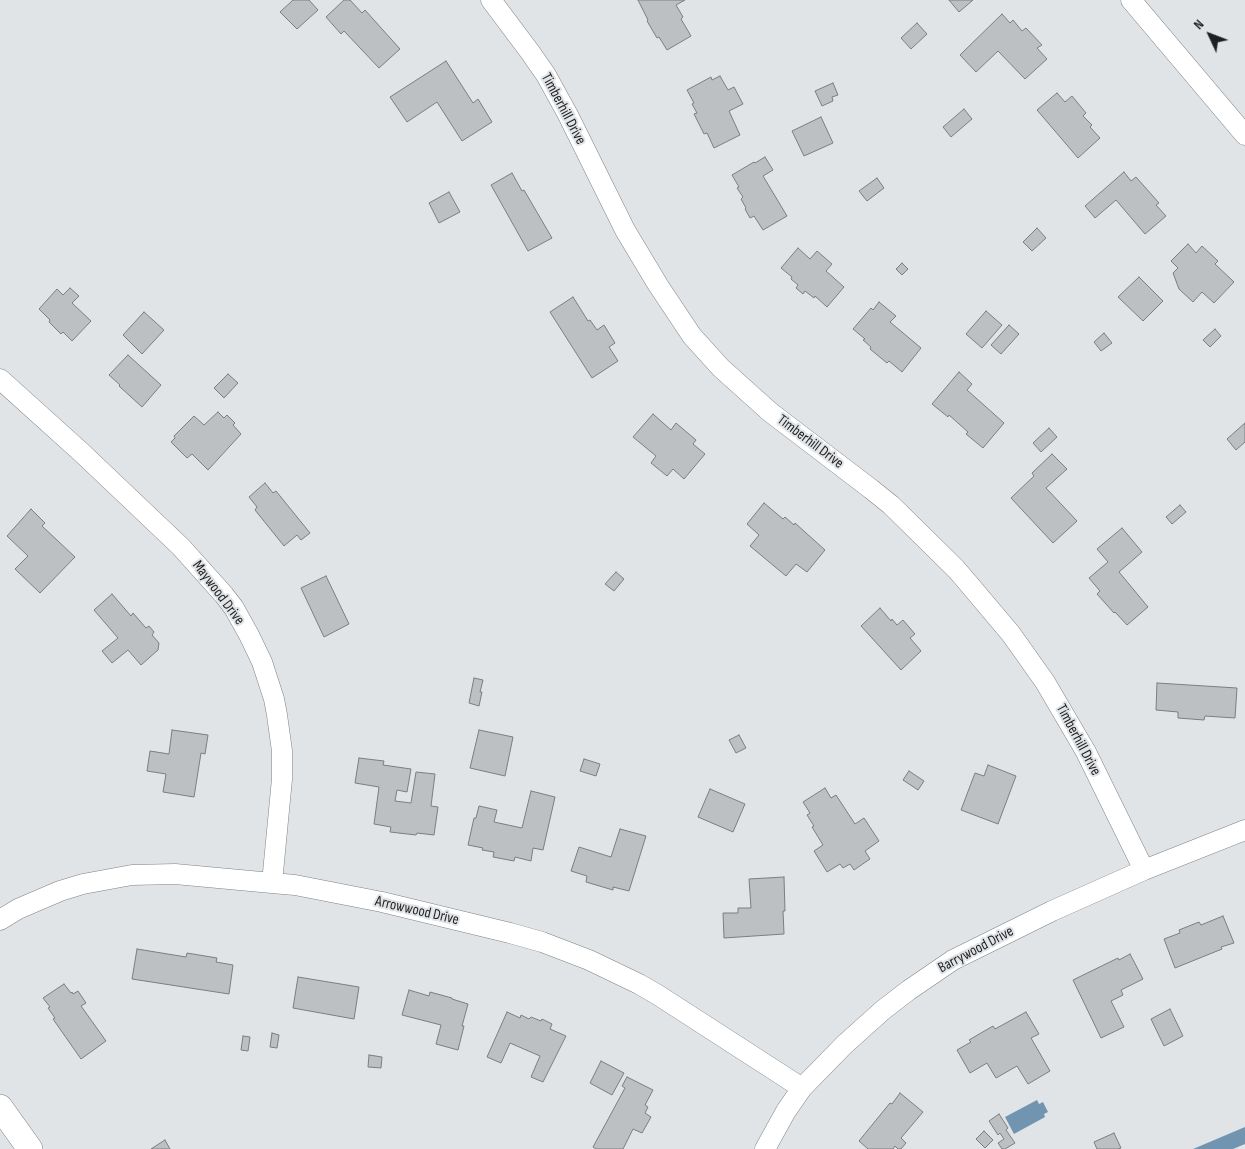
<!DOCTYPE html>
<html>
<head>
<meta charset="utf-8">
<style>
  body { margin:0 }
  #map { position:relative; width:1245px; height:1149px; overflow:hidden; background:#e1e4e7; font-family:"Sofia Sans Condensed",sans-serif }
  canvas { display:block }
  .north { position:absolute; left:1185px; top:10px; width:50px; height:50px; -webkit-text-stroke:4px #e1e4e7; paint-order:stroke; rotate:313deg; font-size:14px; font-weight:700; line-height:20px; text-align:center; color:#1e1f20 }
  .north::after { content:''; display:block; margin:auto; width:18px; height:22px; background:#1e1f20; clip-path:polygon(50% 0,100% 100%,50% 72%,0 100%) }
</style>
</head>
<body>
<div id="map">
<canvas width="1245" height="1149"></canvas>
<div class="north">N</div>
</div>
<script>
const g = document.querySelector('canvas').getContext('2d');
g.lineJoin = 'round';
function fillPath(path, color) {
  g.fillStyle = color;
  g.fill(path, 'evenodd');
}
function shape(rows) {
  const path = new Path2D();
  for (const r of rows) {
    path.moveTo(r[0], r[1]);
    for (let i = 2; i < r.length; i += 2) path.lineTo(r[i], r[i + 1]);
  }
  return path;
}
function stroke(path, color, width, dash) {
  g.strokeStyle = color;
  g.lineWidth = width;
  g.lineCap = dash ? 'butt' : 'round';
  g.setLineDash(dash || []);
  g.stroke(path);
}
function write(font, color, halo, rows, align = 'center') {
  g.font = font + ' "Sofia Sans Condensed",sans-serif';
  g.lineWidth = 4;
  g.setLineDash([]);
  g.textBaseline = 'middle';
  g.strokeStyle = halo;
  g.fillStyle = color;
  for (const [text, x, y, turn = 0] of rows) {
    g.save();
    g.translate(x, y);
    g.rotate((+turn || 0) * Math.PI / 180);
    g.textAlign = isNaN(turn) ? turn : align;
    if (halo) g.strokeText(text, 0, 0);
    g.fillText(text, 0, 0);
    g.restore();
  }
}
const water = shape([
  [1037,1100,1039,1104,1043,1102,1048,1112,1044,1114,1045,1117,1014,1134,1005,1117],
  [1245,1127,1245,1144,1233,1149,1193,1149]
]);
const building = shape([
  [293,0,309,0,318,10,297,29,280,12,293,0],
  [344,0,350,0,362,13,365,10,400,49,379,68,344,31,341,34,326,17,344,0],
  [638,0,685,0,676,5,683,17,681,19,691,36,667,50,659,37,657,38,647,21,648,20,638,0],
  [949,0,973,0,959,12,949,0],
  [1002,14,1010,23,1013,20,1022,31,1026,28,1042,45,1037,48,1047,59,1025,79,998,51,976,72,960,55,1002,14],
  [917,23,927,34,911,49,901,38,917,23],
  [446,61,473,103,478,99,492,122,462,141,437,102,407,122,390,97,446,61],
  [720,76,728,90,734,87,743,104,729,111,740,135,714,148,707,133,704,134,694,114,697,113,692,104,694,103,687,90,711,77,712,80,720,76],
  [833,83,838,95,832,97,833,101,822,106,815,91,833,83],
  [1057,93,1065,102,1072,96,1086,113,1083,116,1092,125,1090,127,1100,138,1078,158,1037,110,1057,93],
  [964,109,972,119,951,137,943,127,964,109],
  [821,117,833,143,804,156,792,131,821,117],
  [765,157,773,170,763,176,787,216,763,230,754,216,750,218,745,209,746,208,741,199,743,197,737,188,739,187,732,175,754,162,755,163,765,157],
  [1124,172,1131,181,1136,177,1159,203,1156,205,1166,216,1145,234,1116,200,1095,218,1085,206,1124,172],
  [512,173,522,191,524,190,552,238,528,251,491,185,512,173],
  [877,178,884,188,867,201,859,191,877,178],
  [449,192,460,212,439,223,429,203,449,192],
  [1037,228,1046,238,1032,251,1023,242,1037,228],
  [1188,244,1196,253,1202,246,1218,261,1215,264,1234,282,1214,303,1202,292,1193,302,1179,289,1173,273,1178,268,1171,261,1188,244],
  [798,248,810,259,817,251,832,264,826,271,844,287,827,307,815,296,814,298,805,291,803,294,796,288,798,285,791,279,792,277,781,268,798,248],
  [902,263,908,269,902,275,896,269,902,263],
  [1139,277,1163,301,1143,321,1118,297,1139,277],
  [70,288,79,296,72,303,91,321,72,341,63,332,61,334,49,322,50,320,39,309,57,289,63,295,70,288],
  [573,297,588,321,590,320,597,330,604,325,615,343,609,347,618,361,592,378,550,312,573,297],
  [879,302,896,316,890,322,921,348,902,372,889,361,887,363,870,349,871,347,863,340,865,339,853,329,871,308,873,310,879,302],
  [986,311,1002,325,982,348,966,334,986,311],
  [144,312,164,330,142,354,123,335,144,312],
  [1009,325,1019,334,1001,354,991,345,1009,325],
  [1215,329,1221,336,1210,347,1203,340,1215,329],
  [1104,333,1112,343,1101,351,1094,342,1104,333],
  [128,355,161,385,142,407,119,386,120,385,109,375,128,355],
  [959,372,972,384,967,390,1004,423,983,448,966,434,968,432,949,415,948,417,932,404,959,372],
  [228,374,238,383,224,398,214,388,228,374],
  [218,412,224,418,227,415,235,423,233,425,241,434,208,470,192,454,187,458,171,442,175,438,174,436,194,416,204,425,218,412],
  [653,414,671,430,676,423,696,440,693,444,705,454,684,479,673,469,667,476,651,463,656,456,633,437,653,414],
  [1245,423,1245,442,1236,450,1227,439,1245,423],
  [1049,428,1057,437,1041,452,1033,443,1049,428],
  [1052,454,1067,469,1046,488,1077,521,1053,543,1011,498,1034,476,1032,473,1052,454],
  [265,483,273,493,276,491,310,533,301,540,297,535,284,546,255,510,257,507,249,497,265,483],
  [764,503,783,519,785,517,794,525,795,523,825,550,807,572,796,564,786,576,750,546,759,535,747,524,764,503],
  [1180,505,1186,512,1172,524,1166,517,1180,505],
  [31,509,45,523,42,526,75,557,40,593,15,569,28,556,7,536,31,509],
  [1122,528,1142,552,1119,572,1148,607,1127,625,1115,612,1114,613,1097,594,1100,591,1089,578,1108,562,1097,549,1122,528],
  [616,572,624,579,614,591,605,584,616,572],
  [326,576,349,624,324,637,301,588,326,576],
  [112,594,131,616,133,613,146,628,149,626,154,632,152,635,159,643,158,650,141,665,128,650,112,663,102,651,118,638,94,610,112,594],
  [880,608,891,621,892,619,897,625,903,620,915,634,910,638,921,651,901,670,861,626,880,608],
  [474,678,483,680,480,692,482,692,479,706,469,703,474,678],
  [1157,683,1237,688,1235,718,1205,716,1204,720,1178,718,1178,712,1156,710,1157,683],
  [172,730,208,735,205,754,201,753,194,797,163,792,166,774,147,771,150,751,169,754,172,730],
  [479,730,513,737,505,776,470,768,479,730],
  [739,735,746,748,736,753,729,740,739,735],
  [359,758,384,761,383,765,411,769,407,792,397,790,395,801,411,803,416,772,435,774,431,806,438,807,434,835,417,833,416,835,390,832,391,827,374,824,379,787,355,783,359,758],
  [584,759,600,764,596,776,580,771,584,759],
  [988,765,1016,776,998,824,961,810,975,773,984,776,988,765],
  [909,771,924,781,918,790,903,780,909,771],
  [825,788,831,798,836,795,855,824,864,818,879,841,865,851,870,859,854,870,850,864,843,868,840,864,827,872,814,851,823,845,812,827,814,826,807,815,810,813,803,802,825,788],
  [710,789,745,804,733,832,698,817,710,789],
  [531,791,555,797,543,850,533,848,531,861,515,857,514,861,493,857,494,852,482,850,483,848,468,845,474,818,476,818,479,806,497,810,494,822,522,828,531,791],
  [620,829,646,836,629,891,613,887,613,890,586,882,587,876,571,871,579,847,611,857,620,829],
  [784,877,785,911,783,911,784,934,724,938,723,913,738,913,738,908,751,908,749,879,784,877],
  [1223,916,1234,943,1221,947,1222,949,1175,968,1164,939,1180,933,1179,930,1199,922,1201,925,1223,916],
  [137,949,186,957,187,953,217,958,216,962,233,965,229,994,132,979,137,949],
  [1130,954,1143,979,1121,990,1123,995,1111,1001,1124,1027,1101,1038,1073,980,1118,958,1119,960,1130,954],
  [298,977,359,987,354,1019,293,1008,298,977],
  [64,984,71,993,72,992,73,994,78,991,86,1003,81,1006,106,1041,81,1059,53,1019,55,1018,48,1008,50,1007,43,998,64,984],
  [409,990,429,996,430,992,452,998,452,999,468,1004,462,1026,464,1026,458,1050,436,1044,441,1025,402,1015,409,990],
  [1170,1009,1183,1036,1164,1046,1151,1019,1170,1009],
  [507,1012,520,1018,521,1015,529,1019,531,1017,541,1021,542,1019,552,1024,550,1029,566,1036,543,1082,531,1077,540,1056,510,1043,501,1063,487,1057,507,1012],
  [1026,1012,1039,1034,1031,1038,1050,1071,1028,1084,1017,1066,996,1078,987,1063,970,1073,957,1050,971,1042,969,1040,993,1026,995,1029,1026,1012],
  [272,1033,279,1035,277,1048,270,1047,272,1033],
  [243,1036,250,1037,248,1051,241,1050,243,1036],
  [369,1055,382,1057,381,1068,368,1067,369,1055],
  [601,1061,624,1073,612,1095,590,1083,601,1061],
  [627,1077,653,1090,645,1105,648,1107,645,1113,651,1117,642,1133,633,1129,623,1149,596,1149,593,1147,625,1088,622,1086,627,1077],
  [900,1093,923,1112,901,1138,906,1143,901,1149,898,1149,895,1146,893,1149,868,1149,859,1141,890,1103,892,1104,900,1093],
  [999,1114,1008,1128,1006,1130,1015,1143,1005,1149,1002,1149,998,1143,1004,1139,1000,1133,998,1135,989,1121,999,1114],
  [984,1131,993,1140,985,1148,976,1139,984,1131],
  [1114,1133,1121,1148,1118,1149,1097,1149,1094,1142,1114,1133],
  [165,1140,170,1149,151,1149,165,1140]
]);
const minor = shape([
  [491,0,530,52,546,75,568,115,625,230,658,285,692,336,721,368,770,412,871,489,891,505,956,569,968,583,1011,634,1045,682,1086,752,1144,870],
  [1131,0,1245,135],
  [0,379,81,452,181,547,224,595,234,608,249,635,262,662,274,699,277,715,282,751,282,779,272,883],
  [0,920,18,909,60,891,83,884,132,875,175,874,272,883,295,885,382,902,510,933,542,942,589,960,639,984,658,995,802,1088],
  [765,1149,786,1111,802,1088,844,1045,883,1010,909,990,953,960,1052,911,1144,870,1245,830]
]);
const tertiary = shape([
  [0,1107,30,1149]
]);
const streetNames = [
  ["Timberhill Drive",563,109,62],
  ["Timberhill Drive",810,442,37],
  ["Maywood Drive",218,593,53],
  ["Timberhill Drive",1078,740,62],
  ["Arrowwood Drive",417,911,13],
  ["Barrywood Drive",976,950,-28]
];
fillPath(water, '#7194b1');
fillPath(building, '#bdc0c2');
stroke(building, '#7b7e80', 1);
stroke(minor, '#7f8284', 21);
stroke(tertiary, '#7f8284', 26);
stroke(minor, '#fff', 20);
stroke(tertiary, '#fff', 25);
write('15px', '#1e1f20', '#e1e4e7', streetNames);
</script>
</body>
</html>
